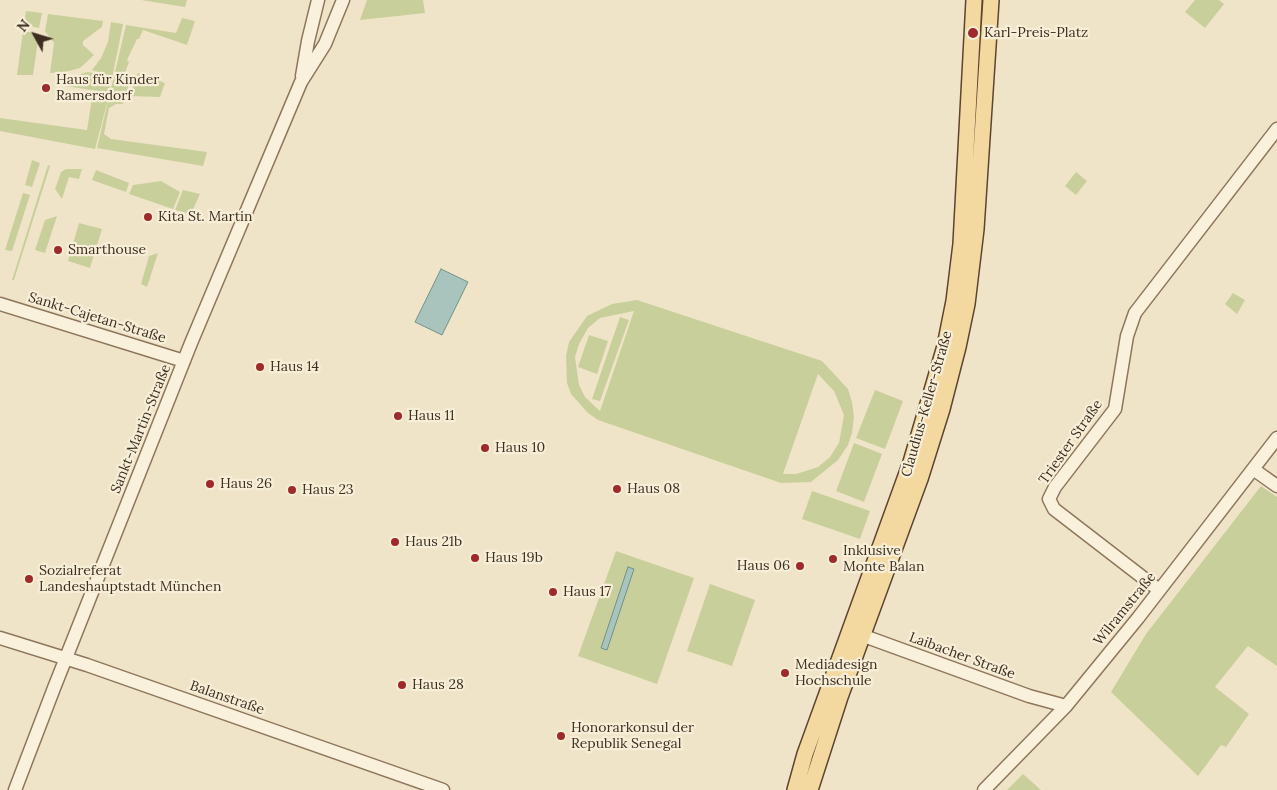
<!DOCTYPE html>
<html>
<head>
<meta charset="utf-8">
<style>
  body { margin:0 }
  #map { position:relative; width:1277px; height:790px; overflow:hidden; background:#f0e4c8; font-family:Lora,serif }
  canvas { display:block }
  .north { position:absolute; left:10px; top:10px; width:50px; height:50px; -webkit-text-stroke:4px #f7eed8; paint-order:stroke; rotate:309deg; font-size:14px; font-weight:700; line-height:20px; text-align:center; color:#3d2e20 }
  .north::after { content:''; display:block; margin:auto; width:18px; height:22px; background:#3d2e20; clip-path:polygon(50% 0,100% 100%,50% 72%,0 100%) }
</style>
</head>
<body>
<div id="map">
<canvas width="1277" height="790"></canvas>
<div class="north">N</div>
</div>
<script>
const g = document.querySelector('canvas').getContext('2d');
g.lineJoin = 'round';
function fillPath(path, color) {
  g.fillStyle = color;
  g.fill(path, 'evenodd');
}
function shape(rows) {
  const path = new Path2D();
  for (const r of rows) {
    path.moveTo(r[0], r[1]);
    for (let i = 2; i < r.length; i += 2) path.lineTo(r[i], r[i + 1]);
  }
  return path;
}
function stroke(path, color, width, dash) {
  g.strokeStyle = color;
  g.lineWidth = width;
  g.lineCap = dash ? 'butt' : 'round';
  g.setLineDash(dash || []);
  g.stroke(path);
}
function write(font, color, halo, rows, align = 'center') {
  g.font = font + ' Lora,serif';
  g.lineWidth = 4.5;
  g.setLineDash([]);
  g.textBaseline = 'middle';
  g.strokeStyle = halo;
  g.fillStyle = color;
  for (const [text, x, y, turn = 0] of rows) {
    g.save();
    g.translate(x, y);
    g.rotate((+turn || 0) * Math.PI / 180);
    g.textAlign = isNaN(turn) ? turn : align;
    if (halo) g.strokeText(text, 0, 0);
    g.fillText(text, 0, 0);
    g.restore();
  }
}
const green = shape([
  [141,0,187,0,185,7],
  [367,0,423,0,425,13,360,20],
  [1195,0,1219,0,1224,4,1205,28,1185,12],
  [26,11,42,13,39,28,24,25],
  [48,14,103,21,102,27,83,41,83,45,94,55,80,68,65,72,50,73,54,43,45,31],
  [182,18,195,21,187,45,143,30,139,39,137,39,127,60,129,62,123,78,130,81,123,104,116,104,109,108,104,134,111,139,207,152,203,166,97,148,126,25,176,33],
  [111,22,123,24,109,93,66,86,63,80,87,72,106,75,92,70,101,58,108,42],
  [23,31,39,34,33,75,17,75],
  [138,73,165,83,160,97,130,96],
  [93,92,109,96,95,149,0,131,0,118,87,130],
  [32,160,40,163,32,187,25,185],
  [48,165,50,166,14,280,12,280],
  [66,169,82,169,79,179,69,177,62,199,55,189,61,172],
  [96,170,129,183,126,192,92,180],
  [1076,172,1087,181,1076,195,1065,186],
  [161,181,180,192,173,209,129,194,133,185],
  [183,190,200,194,191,214,175,210],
  [23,193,30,195,12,251,5,250],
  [57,216,45,253,35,250,45,220],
  [79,223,102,229,90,268,68,261],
  [158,253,147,287,141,284,149,256],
  [1233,293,1245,300,1237,314,1225,304],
  [637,300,822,361,848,389,852,402,854,417,852,433,848,445,838,460,811,482,781,483,598,420,588,413,571,394,567,383,566,356,569,342,587,316,612,304],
  [634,311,600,411,585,397,579,385,575,357,579,344,588,328,600,318],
  [818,374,834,391,844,415,839,443,830,457,818,467,796,474,783,474],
  [620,317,629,320,600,401,592,399],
  [589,335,608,341,597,374,578,367],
  [875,390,903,401,885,449,856,438],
  [854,443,882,454,864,502,836,491],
  [1261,486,1277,497,1277,666,1248,646,1215,687,1249,714,1226,747,1221,745,1198,776,1111,692,1146,634],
  [812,491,870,511,860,539,802,519],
  [616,551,694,578,657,684,578,656],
  [710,584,755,600,732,666,687,651],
  [1023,774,1041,790,1007,790]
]);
const water = shape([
  [441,269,468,282,442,335,415,322,441,269],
  [628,567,634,569,607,650,601,648,628,567]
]);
const minor = shape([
  [302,76,308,41,318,0],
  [0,304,184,361],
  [1253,469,1277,486],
  [1159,590,1054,509,1049,499,1055,487,1115,409,1127,336,1135,313,1277,129],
  [853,632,1029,696,1066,706],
  [0,638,87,665,443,790],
  [15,790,54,688,191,343,301,82,325,44,343,0],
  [984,790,1066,706,1138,618,1277,438]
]);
const major = shape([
  [795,790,805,754,911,462,945,346,954,301,961,244,974,0],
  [810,790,840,697,920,479,942,409,958,347,967,304,976,229,991,0]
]);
const markers = [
  [973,33,6,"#9e2a2b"],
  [46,88,5,"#9e2a2b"],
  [148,217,5,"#9e2a2b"],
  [58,250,5,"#9e2a2b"],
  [260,367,5,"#9e2a2b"],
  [398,416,5,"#9e2a2b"],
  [485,448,5,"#9e2a2b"],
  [210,484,5,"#9e2a2b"],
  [617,489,5,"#9e2a2b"],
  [292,490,5,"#9e2a2b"],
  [395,542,5,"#9e2a2b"],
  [475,558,5,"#9e2a2b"],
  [833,559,5,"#9e2a2b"],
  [800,566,5,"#9e2a2b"],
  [29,579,5,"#9e2a2b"],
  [553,592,5,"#9e2a2b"],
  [785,673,5,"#9e2a2b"],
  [402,685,5,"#9e2a2b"],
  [561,736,5,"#9e2a2b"]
];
const poiNames = [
  ["Karl-Preis-Platz",984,33],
  ["Haus für Kinder",56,80],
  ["Ramersdorf",56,96],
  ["Kita St. Martin",158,217],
  ["Smarthouse",68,250],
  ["Haus 14",270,367],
  ["Haus 11",408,416],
  ["Haus 10",495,448],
  ["Haus 26",220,484],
  ["Haus 08",627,489],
  ["Haus 23",302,490],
  ["Haus 21b",405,542],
  ["Inklusive",843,551],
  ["Monte Balan",843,567],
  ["Haus 19b",485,558],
  ["Haus 06",790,566,"right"],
  ["Sozialreferat",39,571],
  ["Landeshauptstadt München",39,587],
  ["Haus 17",563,592],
  ["Mediadesign",795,665],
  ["Hochschule",795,681],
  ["Haus 28",412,685],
  ["Honorarkonsul der",571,728],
  ["Republik Senegal",571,744]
];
const streetNames = [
  ["Sankt-Cajetan-Straße",97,318,17],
  ["Claudius-Keller-Straße",927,404,-74],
  ["Sankt-Martin-Straße",141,429,-68],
  ["Triester Straße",1071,442,-55],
  ["Wilramstraße",1125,609,-51],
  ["Laibacher Straße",962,656,20],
  ["Balanstraße",227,698,19]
];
fillPath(green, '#c9cf9b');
fillPath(water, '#a9c4bc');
stroke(water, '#6f938a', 1);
stroke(minor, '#8d765c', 15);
stroke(major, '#5b4430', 18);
stroke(minor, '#faf1dc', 12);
stroke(major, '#f3d9a0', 15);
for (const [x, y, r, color] of markers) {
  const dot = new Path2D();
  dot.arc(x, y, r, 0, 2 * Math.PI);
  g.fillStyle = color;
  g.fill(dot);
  stroke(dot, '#f7eed8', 2);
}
write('14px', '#3d2e20', '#f7eed8', poiNames, 'left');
write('14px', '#3d2e20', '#f7eed8', streetNames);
</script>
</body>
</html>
